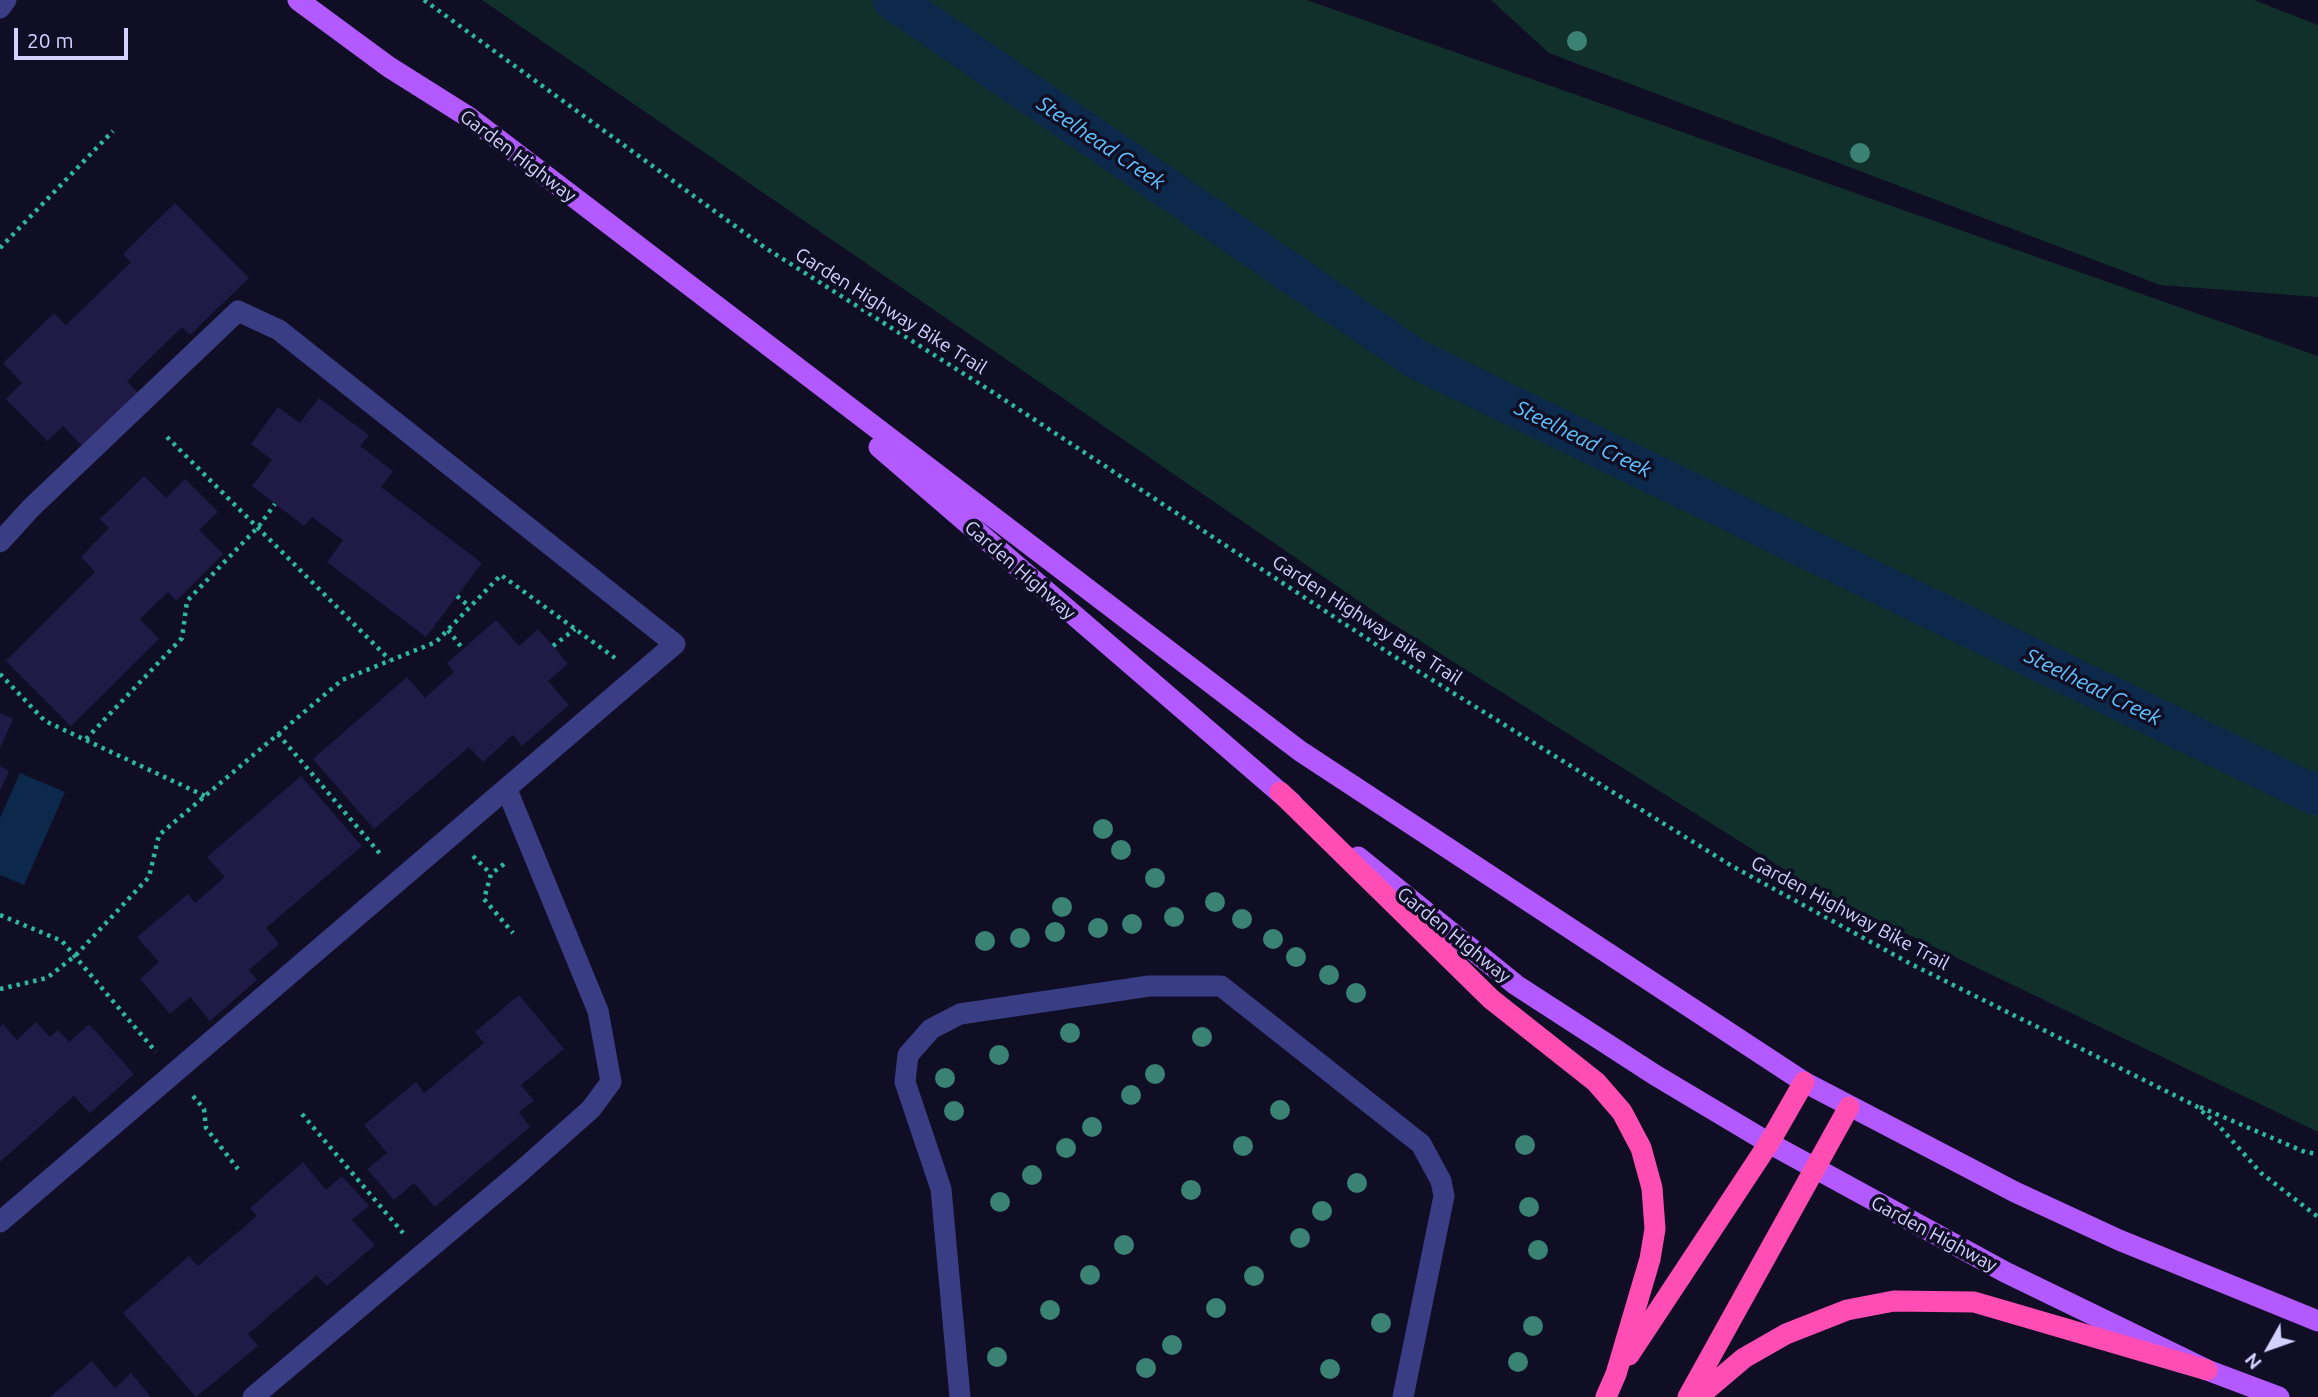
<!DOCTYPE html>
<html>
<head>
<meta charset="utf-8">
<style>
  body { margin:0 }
  #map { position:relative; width:2318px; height:1397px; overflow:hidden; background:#100e25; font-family:Ubuntu,sans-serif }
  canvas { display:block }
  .north { position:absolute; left:2234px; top:1313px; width:70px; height:70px; -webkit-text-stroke:5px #100e25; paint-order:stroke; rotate:230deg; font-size:19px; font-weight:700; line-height:28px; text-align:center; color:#d3d2ff }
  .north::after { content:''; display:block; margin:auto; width:24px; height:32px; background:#d3d2ff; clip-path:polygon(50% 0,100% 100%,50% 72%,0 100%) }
  .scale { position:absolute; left:14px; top:28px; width:114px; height:32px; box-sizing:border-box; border:4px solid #d3d2ff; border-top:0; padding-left:9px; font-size:21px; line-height:24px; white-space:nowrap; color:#d3d2ff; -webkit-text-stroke:5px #100e25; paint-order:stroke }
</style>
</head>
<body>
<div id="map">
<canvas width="2318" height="1397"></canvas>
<div class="north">N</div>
<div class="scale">20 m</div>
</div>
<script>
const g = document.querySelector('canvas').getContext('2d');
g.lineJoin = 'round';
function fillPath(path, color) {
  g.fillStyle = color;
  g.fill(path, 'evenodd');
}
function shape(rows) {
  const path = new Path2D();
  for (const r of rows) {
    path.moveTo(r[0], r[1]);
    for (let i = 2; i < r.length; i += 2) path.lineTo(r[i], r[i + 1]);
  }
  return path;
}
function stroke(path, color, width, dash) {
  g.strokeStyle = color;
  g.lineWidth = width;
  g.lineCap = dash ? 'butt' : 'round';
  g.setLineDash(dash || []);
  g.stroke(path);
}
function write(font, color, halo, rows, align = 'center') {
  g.font = font + ' Ubuntu,sans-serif';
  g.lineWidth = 7;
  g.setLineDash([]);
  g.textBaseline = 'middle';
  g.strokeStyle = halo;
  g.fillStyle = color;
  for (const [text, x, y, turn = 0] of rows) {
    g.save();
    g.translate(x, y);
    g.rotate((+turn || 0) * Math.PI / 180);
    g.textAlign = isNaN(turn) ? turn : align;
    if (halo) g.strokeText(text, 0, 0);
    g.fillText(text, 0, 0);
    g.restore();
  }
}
const green = shape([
  [482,0,1307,0,2318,356,2318,1132,1822,893,1385,619],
  [1491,0,2254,0,2318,25,2318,297,2160,285,1549,53]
]);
const water = shape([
  [20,773,65,792,24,885,0,875,0,818]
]);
const canal = shape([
  [893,0,1416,359,2315,795,2318,791]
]);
const building = shape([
  [175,203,249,278,190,335,182,327,127,381,138,393,82,446,63,426,47,441,6,399,22,383,3,363,54,313,66,325,131,262,123,254],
  [319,398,369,435,360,446,393,471,381,487,482,563,426,637,327,562,343,540,312,517,304,526,252,486,272,460,251,444,278,407,300,423],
  [144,476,166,498,185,479,218,512,199,530,223,554,176,601,168,592,140,619,159,639,71,726,6,661,95,572,81,557,109,528,100,519],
  [496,620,519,646,538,629,553,646,568,664,548,681,569,705,522,746,513,735,483,762,469,747,374,829,313,759,407,677,425,698,454,672,447,663],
  [0,713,13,719,0,748],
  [0,766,9,771,0,791],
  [301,776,362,846,266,928,279,944,249,970,257,980,210,1021,190,997,170,1014,140,979,159,962,137,937,188,894,195,903,225,877,207,857],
  [519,995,564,1049,521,1085,534,1101,519,1112,530,1127,435,1207,414,1183,394,1200,367,1169,387,1153,364,1125,416,1082,424,1093,484,1043,475,1032],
  [36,1022,50,1037,58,1030,69,1042,89,1024,134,1074,90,1113,74,1096,0,1162,0,1027,3,1024,17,1040],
  [303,1162,326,1190,342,1176,369,1206,352,1220,375,1245,327,1286,317,1275,248,1334,258,1346,196,1397,123,1313,189,1256,198,1266,257,1216,250,1208],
  [92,1361,115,1388,131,1373,151,1397,50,1397]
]);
const path = shape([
  [424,0,764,247,994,393,1392,655,1732,866,1911,964,2196,1106,2220,1127,2261,1173,2318,1217],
  [0,248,113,131],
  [167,437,390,660],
  [457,596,470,607],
  [448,630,463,649],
  [553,646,575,629],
  [0,674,45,721,205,796],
  [278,734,382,856],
  [86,739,182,638,187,601,259,526,275,504],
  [473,856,491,874],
  [504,864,491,874,484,899,513,933],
  [0,915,62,941,156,1052],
  [0,989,47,978,76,955,149,877,159,835,342,680,436,642,501,575,615,658],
  [193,1096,204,1109,206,1128,238,1169],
  [2200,1107,2305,1152,2318,1154],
  [302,1114,403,1233]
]);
const minor = shape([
  [0,8,6,0],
  [0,542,31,508,238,311,279,330,675,644,0,1222],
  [253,1397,519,1173,591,1109,611,1082,598,1011,507,790],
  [960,1397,941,1189,905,1082,908,1055,931,1029,960,1014,1149,986,1221,986,1421,1144,1441,1181,1444,1196,1403,1397]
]);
const major = shape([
  [298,0,389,67,470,118,1300,751,1804,1082,2015,1192,2119,1240,2318,1321],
  [879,447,1292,803],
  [1358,857,1516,985,1655,1075,1769,1143,2005,1272,2207,1370,2279,1397]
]);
const highway = shape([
  [1280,792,1491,999,1596,1082,1622,1112,1641,1148,1652,1188,1655,1229,1650,1259,1616,1374,1606,1397],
  [1629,1355,1769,1143,1804,1082],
  [1688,1397,1849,1107],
  [1698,1397,1744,1358,1786,1334,1847,1310,1894,1301,1974,1302,2207,1370]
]);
const trees = [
  [1577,41],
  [1860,153],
  [1103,829],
  [1121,850],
  [1155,878],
  [1215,902],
  [1062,907],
  [1174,917],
  [1242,919],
  [1132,924],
  [1098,928],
  [1055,932],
  [1020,938],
  [1273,939],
  [985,941],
  [1296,957],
  [1329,975],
  [1356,993],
  [1070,1033],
  [1202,1037],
  [999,1055],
  [1155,1074],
  [945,1078],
  [1131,1095],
  [1280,1110],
  [954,1111],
  [1092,1127],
  [1525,1145],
  [1243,1146],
  [1066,1148],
  [1032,1175],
  [1357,1183],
  [1191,1190],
  [1000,1202],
  [1529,1207],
  [1322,1211],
  [1300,1238],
  [1124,1245],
  [1538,1250],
  [1090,1275],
  [1254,1276],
  [1216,1308],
  [1050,1310],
  [1381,1323],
  [1533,1326],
  [1172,1345],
  [997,1357],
  [1518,1362],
  [1146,1368],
  [1330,1369]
];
const streetNames = [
  ["Garden Highway",518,156,37],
  ["Garden Highway Bike Trail",891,311,32],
  ["Garden Highway",1020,570,41],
  ["Garden Highway Bike Trail",1367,620,33],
  ["Garden Highway Bike Trail",1850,913,28],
  ["Garden Highway",1454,935,39],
  ["Garden Highway",1934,1234,28]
];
const waterNames = [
  ["Steelhead Creek",1101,143,34],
  ["Steelhead Creek",1583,439,26],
  ["Steelhead Creek",2093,687,26]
];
fillPath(green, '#112f2b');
fillPath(water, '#0c294b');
stroke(canal, '#0c294b', 40);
fillPath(building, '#1f1a46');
stroke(path, '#2eb7a2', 4.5, [3.5, 5]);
stroke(minor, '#393d84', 21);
stroke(major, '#b259ff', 21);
stroke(highway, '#ff4db3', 21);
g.fillStyle = '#3a8273';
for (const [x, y] of trees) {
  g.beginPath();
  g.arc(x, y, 10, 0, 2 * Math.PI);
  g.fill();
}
write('19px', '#d3d2ff', '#100e25', streetNames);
write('italic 21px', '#60c4ff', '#100e25', waterNames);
</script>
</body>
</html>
